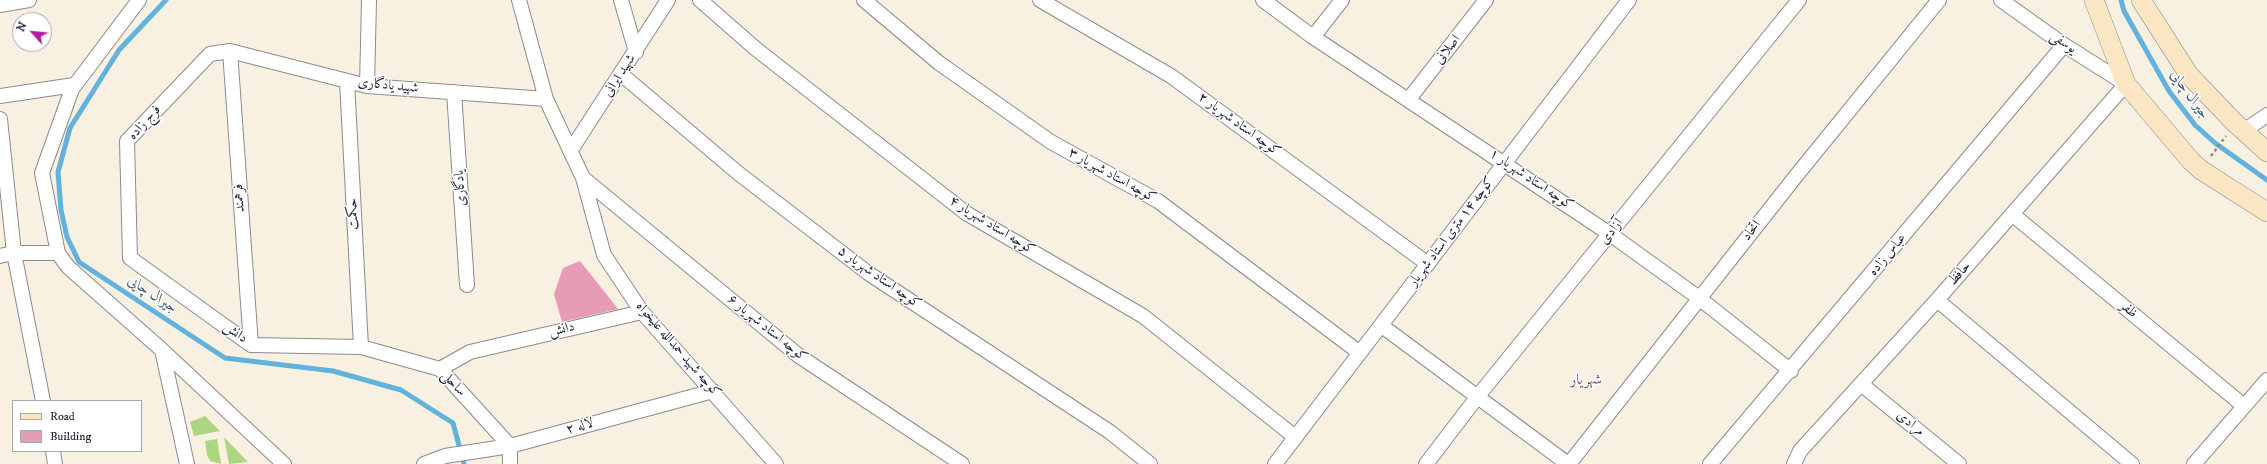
<!DOCTYPE html>
<html>
<head>
<meta charset="utf-8">
<style>
  body { margin:0 }
  #map { position:relative; width:2267px; height:464px; overflow:hidden; background:#f8f1e2; font-family:"IM FELL DW Pica",serif }
  canvas { display:block }
  .legend { position:absolute; left:12px; top:400px; width:130px; height:52px; box-sizing:border-box; background:#fff; border:1px solid #a7a7b1; margin:0; padding:5px 7px; list-style:none; font-size:12px; color:#22223b }
  .legend li { display:flex; align-items:center; gap:8px; height:20px }
  .legend b { width:20px; border:1px solid #a7a7b1 }
  .north { position:absolute; left:12px; top:12px; width:40px; height:40px; box-sizing:border-box; background:#fff; border:1px solid #a7a7b1; border-radius:50%; rotate:297deg; font-size:11px; font-weight:700; line-height:16px; text-align:center; color:#22223b }
  .north::after { content:''; display:block; margin:auto; width:14px; height:18px; background:#b5179e; clip-path:polygon(50% 0,100% 100%,50% 72%,0 100%) }
</style>
</head>
<body>
<div id="map">
<canvas width="2267" height="464"></canvas>
<ul class="legend">
<li><b style="height:5px;background:#fbe6c4"></b>Road</li>
<li><b style="height:11px;background:#e59cb4"></b>Building</li>
</ul>
<div class="north">N</div>
</div>
<script>
const g = document.querySelector('canvas').getContext('2d');
g.lineJoin = 'round';
function fillPath(path, color) {
  g.fillStyle = color;
  g.fill(path, 'evenodd');
}
function shape(rows) {
  const path = new Path2D();
  for (const r of rows) {
    path.moveTo(r[0], r[1]);
    for (let i = 2; i < r.length; i += 2) path.lineTo(r[i], r[i + 1]);
  }
  return path;
}
function stroke(path, color, width, dash) {
  g.strokeStyle = color;
  g.lineWidth = width;
  g.lineCap = dash ? 'butt' : 'round';
  g.setLineDash(dash || []);
  g.stroke(path);
}
function write(font, color, halo, rows, align = 'center') {
  g.font = font + ' "IM FELL DW Pica",Amiri,serif';
  g.lineWidth = 3;
  g.setLineDash([]);
  g.textBaseline = 'middle';
  g.strokeStyle = halo;
  g.fillStyle = color;
  for (const [text, x, y, turn = 0] of rows) {
    g.save();
    g.translate(x, y);
    g.rotate((+turn || 0) * Math.PI / 180);
    g.textAlign = isNaN(turn) ? turn : align;
    if (halo) g.strokeText(text, 0, 0);
    g.fillText(text, 0, 0);
    g.restore();
  }
}
const green = shape([
  [205,416,220,431,194,436,190,422],
  [224,437,248,462,229,464],
  [217,439,221,464,210,461,207,455,205,441]
]);
const stream = shape([
  [166,0,119,50,70,128,58,172,61,210,67,237,79,262,225,358,333,371,401,390,453,423,464,464],
  [2121,0,2124,11,2169,91,2195,125,2215,143,2267,180]
]);
const building = shape([
  [580,261,618,309,562,322,554,294,563,268]
]);
const path = shape([
  [2211,156,2226,136]
]);
const street = shape([
  [519,0,546,99,583,178,604,255,642,312,776,464],
  [621,0,636,52],
  [700,0,756,49,966,213,1143,316,1295,437],
  [864,0,939,63,1051,142,1158,201,1360,353],
  [1040,0,1171,76,1428,264],
  [1263,0,1313,37,1610,234,1699,298,1791,371],
  [0,5,29,0],
  [1313,37,1342,0],
  [230,51,251,345],
  [621,74,738,173,868,273,1110,432,1150,464],
  [347,81,361,347],
  [367,86,369,0],
  [454,92,467,285],
  [0,96,74,85],
  [1409,99,1486,0],
  [0,119,14,253,43,401],
  [2244,131,2267,115],
  [571,150,668,0],
  [583,178,799,356,962,464],
  [2012,214,2244,406],
  [58,253,42,173,72,89,139,0],
  [0,256,14,253,58,253,68,267,162,350,284,464],
  [1937,300,2132,464],
  [1382,326,1568,464],
  [162,350,187,464],
  [440,369,470,352,642,312],
  [1861,384,1959,464],
  [53,451,55,464],
  [424,464,445,456,510,446,713,391],
  [510,464,510,446,440,369,361,347,251,345,130,258,127,141,210,54,230,51,367,86,546,99],
  [1275,464,1629,0],
  [1426,464,1478,396,1799,0],
  [1569,464,1796,176,1939,0],
  [1710,464,2064,45],
  [1794,464,1800,451,1937,300,2126,84,2064,45,2001,0],
  [2194,464,2267,380]
]);
const secondary = shape([
  [2094,0,2126,84,2191,161,2201,170,2267,212],
  [2141,0,2189,75,2234,122,2267,152]
]);
const streetNames = [
  ["یوسفی",2063,43,34],
  ["اصلانی",1448,50,-52],
  ["شهید ایرانی",620,76,-57],
  ["شهید یادگاری",388,86,6],
  ["فرج زاده",145,123,-48],
  ["کوچه استاد شهریار ۲",1239,125,36],
  ["کوچه استاد شهریار ۳",1112,176,29],
  ["کوچه استاد شهریار ۱",1531,180,34],
  ["یادگاری",461,188,-94],
  ["فرهمند",240,198,-94],
  ["حکمت",354,214,-93],
  ["کوچه استاد شهریار ۴",992,226,32],
  ["اتحاد",1752,231,-52],
  ["کوچه ۱۴ متری استاد شهریار",1452,232,-53],
  ["آزادی",1612,232,-51],
  ["عباس زاده",1888,255,-50],
  ["حافظ",1960,274,-49],
  ["کوچه استاد شهریار ۵",879,278,35],
  ["ظفر",2128,310,40],
  ["کوچه استاد شهریار ۶",767,329,39],
  ["دانش",562,330,-13],
  ["دانش",235,333,35],
  ["کوچه شهید حمدالله علیخواه",678,350,49],
  ["ساحلی",453,384,46],
  ["مرادی",1910,424,39],
  ["لاله ۲",580,427,-15]
];
const waterNames = [
  ["جیرال چایی",2189,95,54],
  ["جیرال چایی",152,295,33]
];
const neighbourhoodNames = [
  ["شهریار",1586,381]
];
fillPath(green, '#acd681');
stroke(stream, '#61b2dc', 5);
fillPath(building, '#e59cb4');
stroke(street, '#8d8a8e', 16);
stroke(secondary, '#8d8a8e', 20);
stroke(path, '#8d8a8e', 2.5, [3, 3]);
stroke(street, '#fff', 14);
stroke(secondary, '#fbe6c4', 19);
write('14px', '#22223b', '#fff', streetNames);
write('italic 15px', '#3b5c7b', '#fff', waterNames);
write('15px', '#664d65', '#fff', neighbourhoodNames);
</script>
</body>
</html>
